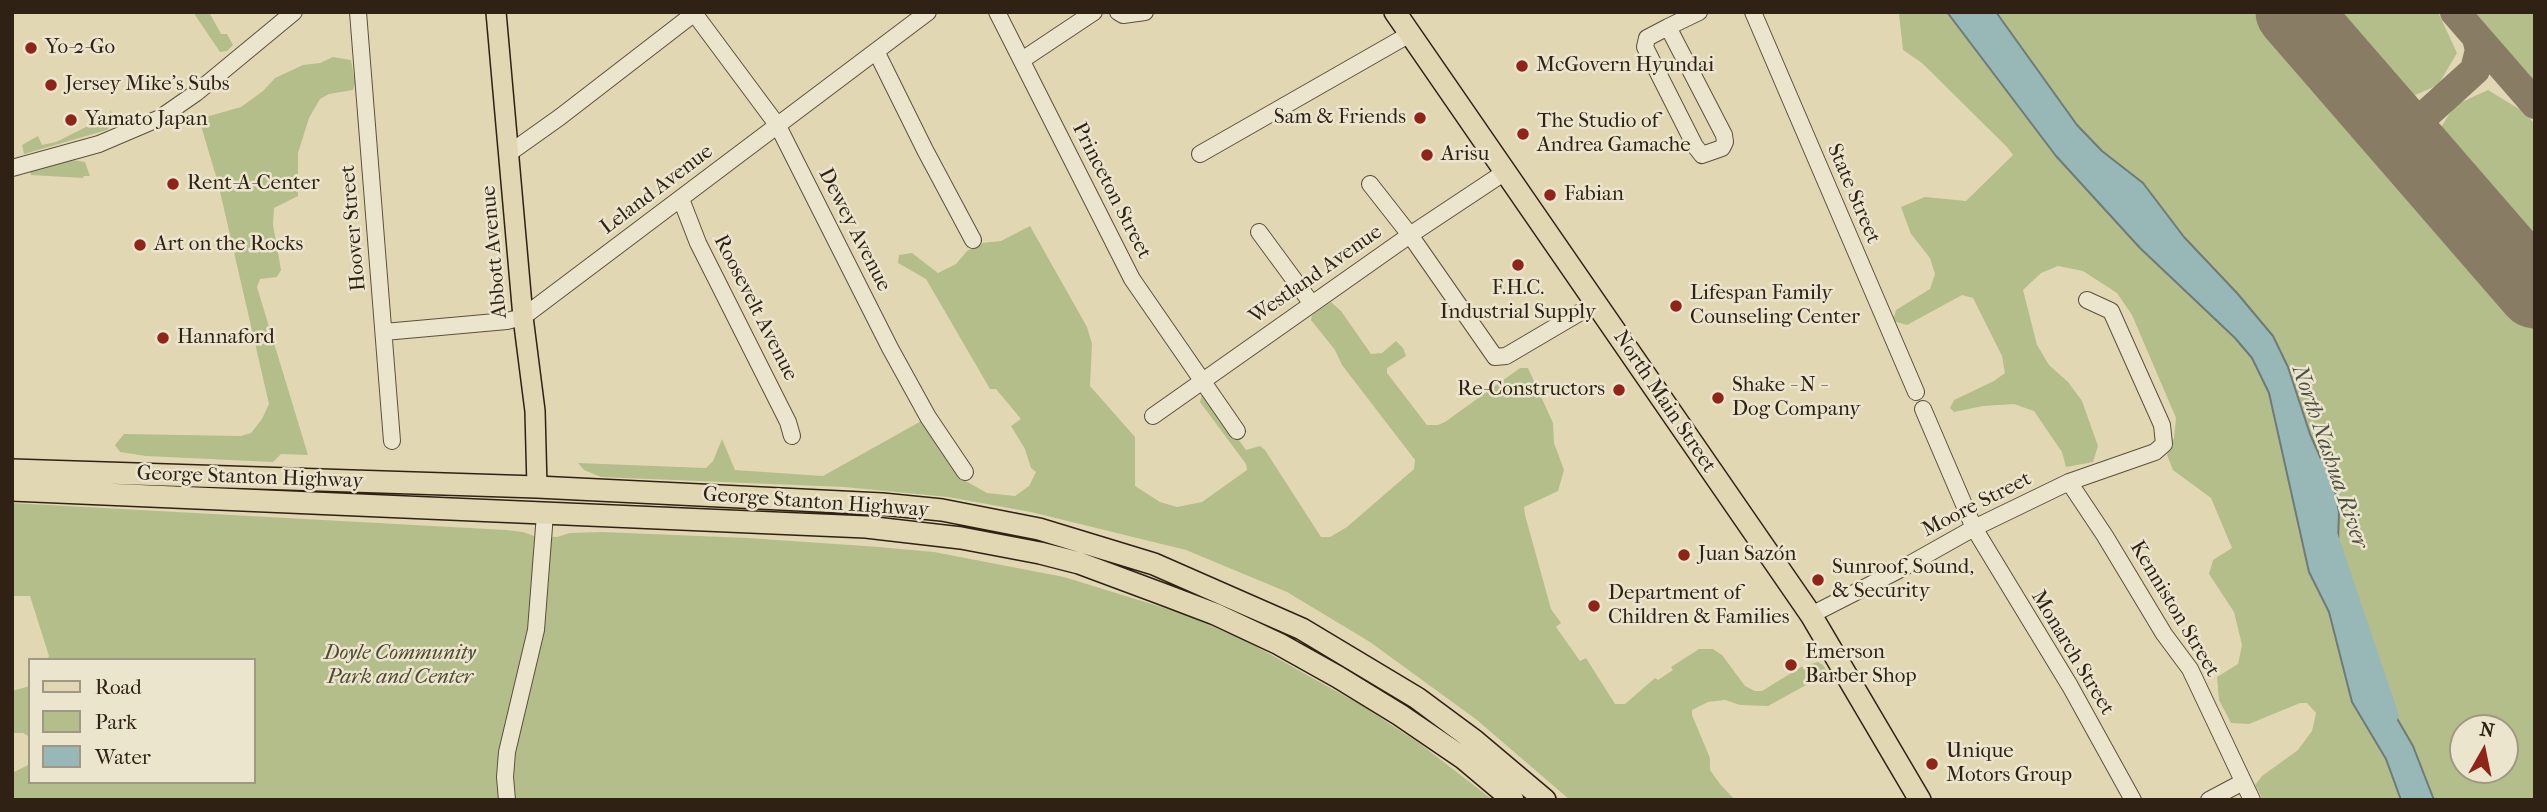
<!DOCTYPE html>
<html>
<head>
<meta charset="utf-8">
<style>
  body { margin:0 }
  #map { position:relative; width:2547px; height:812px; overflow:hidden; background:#e2d7b3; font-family:"IM FELL French Canon",serif }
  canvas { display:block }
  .frame { position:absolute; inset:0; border:14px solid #2f2215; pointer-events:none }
  .legend { position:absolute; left:28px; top:658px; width:228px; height:126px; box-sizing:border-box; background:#ece5ce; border:2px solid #a09784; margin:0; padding:9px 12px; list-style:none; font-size:21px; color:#2f2215 }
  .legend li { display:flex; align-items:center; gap:14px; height:35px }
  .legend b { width:35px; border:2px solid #a09784 }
  .north { position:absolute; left:2449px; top:714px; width:70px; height:70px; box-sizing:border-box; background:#ece5ce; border:2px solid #a09784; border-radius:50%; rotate:9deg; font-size:19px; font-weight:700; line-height:28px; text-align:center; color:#2f2215 }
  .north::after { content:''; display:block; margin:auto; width:24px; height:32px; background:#8f2418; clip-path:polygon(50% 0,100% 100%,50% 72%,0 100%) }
</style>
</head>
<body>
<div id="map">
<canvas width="2547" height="812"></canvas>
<div class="frame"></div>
<ul class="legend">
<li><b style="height:9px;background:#e2d7b3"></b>Road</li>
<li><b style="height:19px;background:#b4be8b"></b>Park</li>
<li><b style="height:19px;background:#98b7b7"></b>Water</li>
</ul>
<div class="north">N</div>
</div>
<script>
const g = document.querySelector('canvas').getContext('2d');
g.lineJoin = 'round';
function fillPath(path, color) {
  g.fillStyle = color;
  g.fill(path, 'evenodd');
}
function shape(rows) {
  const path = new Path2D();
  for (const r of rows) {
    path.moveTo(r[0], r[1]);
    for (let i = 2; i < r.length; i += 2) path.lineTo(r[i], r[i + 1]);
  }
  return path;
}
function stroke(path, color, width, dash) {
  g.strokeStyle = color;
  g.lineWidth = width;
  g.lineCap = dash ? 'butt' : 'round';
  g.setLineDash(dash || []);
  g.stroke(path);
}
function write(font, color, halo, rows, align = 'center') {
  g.font = font + ' "IM FELL French Canon",serif';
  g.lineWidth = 5;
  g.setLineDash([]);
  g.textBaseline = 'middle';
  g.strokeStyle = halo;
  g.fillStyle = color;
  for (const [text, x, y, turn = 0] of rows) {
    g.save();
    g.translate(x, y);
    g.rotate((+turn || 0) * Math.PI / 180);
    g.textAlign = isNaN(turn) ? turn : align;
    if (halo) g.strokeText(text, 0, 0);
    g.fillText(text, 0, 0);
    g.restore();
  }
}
const green = shape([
  [193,12,209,12,221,34,227,34,233,45,227,51,220,52],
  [1895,12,1947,12,2056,156,2140,248,2235,338,2252,357,2269,393,2309,572,2329,612,2352,702,2386,759,2401,800,2263,800,2255,785,2262,776,2298,750,2312,731,2316,713,2307,703,2300,703,2249,724,2231,723,2219,700,2217,677,2238,664,2242,645,2234,612,2209,574,2213,560,2232,548,2211,498,2173,470,2167,455,2174,438,2176,418,2132,315,2117,293,2083,271,2058,266,2041,273,2023,290,2037,345,2049,365,2068,382,2082,401,2098,446,2093,462,2066,467,2062,452,2034,411,2014,404,1983,406,1954,412,1950,408,1954,400,1994,381,2005,373,2002,356,1973,298,1962,295,1907,325,1893,321,1896,310,1930,289,1935,274,1930,258,1911,234,1901,207,1925,197,1966,201,2013,155,2007,147,1922,63,1903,50,1899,14],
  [1996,12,2259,12,2535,330,2535,800,2434,800,2413,746,2369,669,2352,627,2350,600,2337,574,2339,512,2332,473,2321,459,2310,434,2288,367,2273,336,2237,293,2184,237,2143,183,2102,151,2077,125],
  [2463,728,2505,728,2505,770,2463,770],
  [2328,12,2438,12,2457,53,2438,85,2404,100],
  [2468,12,2535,12,2535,90],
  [333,57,351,60,355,83,353,90,329,94,320,99,309,118,298,153,298,196,274,208,273,225,281,270,277,277,260,279,257,287,308,455,281,454,273,462,146,456,120,452,115,445,124,434,241,436,251,433,262,419,269,404,218,183,199,119,241,107,263,91,275,78,303,65,320,63],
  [2488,90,2524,112,2535,124,2535,252,2435,137,2455,105],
  [110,110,113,115,113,123,107,130,24,154,22,145,38,136,42,145,56,142,110,115],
  [73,160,85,162,90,176,84,176,83,178,31,175,30,171],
  [1030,226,1087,327,1092,344,1090,386,1135,437,1135,486,1160,502,1177,507,1202,502,1247,470,1246,464,1200,402,1202,395,1209,399,1246,450,1260,446,1265,450,1321,537,1330,537,1347,527,1414,469,1415,460,1342,365,1335,350,1311,320,1312,315,1331,302,1341,311,1371,354,1382,353,1396,341,1403,348,1406,356,1387,368,1387,373,1427,425,1438,425,1445,422,1520,368,1528,368,1553,423,1554,443,1564,470,1558,491,1524,507,1525,515,1551,609,1561,623,1556,627,1580,661,1586,658,1615,704,1625,704,1655,678,1658,680,1673,670,1671,667,1699,649,1713,649,1722,655,1745,686,1755,691,1762,691,1801,667,1818,662,1823,665,1828,673,1768,706,1740,705,1725,700,1708,702,1692,710,1692,715,1710,758,1710,770,1720,784,1735,800,1570,800,1477,720,1370,642,1287,592,1186,550,1031,512,948,497,844,487,601,477,584,470,578,463,706,468,713,461,722,439,735,470,823,476,923,420,962,479,987,493,1015,496,1029,486,1036,472,1031,468,1025,449,1011,426,1021,419,996,389,990,389,926,279,898,263,899,255,912,253,938,273,956,264,967,251,982,243,1001,241],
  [12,503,506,530,523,532,534,536,557,537,570,533,602,532,748,538,879,547,934,552,1064,577,1184,614,1250,643,1361,705,1419,743,1493,800,12,800,12,773,30,764,30,782,254,782,254,660,47,660,49,656,30,596,12,596],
  [30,686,30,737,23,733,12,733,12,691]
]);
const water = shape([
  [1947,12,1996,12,2077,125,2102,151,2143,183,2184,237,2237,293,2273,336,2288,367,2310,434,2321,459,2332,473,2339,512,2337,574,2350,600,2352,627,2369,670,2413,746,2434,800,2401,800,2386,759,2352,702,2329,612,2309,572,2269,393,2252,358,2235,338,2140,248,2056,156,1947,12]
]);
const river = shape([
  [2329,538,2389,715]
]);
const taxiway = shape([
  [2455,12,2535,104],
  [2379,111,2401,122,2411,122,2422,118,2475,70,2480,50,2477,38],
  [2422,118,2417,124,2415,140,2422,161]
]);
const runway = shape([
  [2293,12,2535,291]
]);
const minor = shape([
  [358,12,392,441],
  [997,12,1132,279,1237,431],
  [1118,12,1123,15,1145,12],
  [1753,12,1916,392],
  [694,13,778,126,890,348,928,417,965,472],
  [1668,27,1647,38,1645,47,1695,146,1702,155,1722,148,1725,142,1724,135,1668,27,1699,12],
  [876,51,925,150,973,240],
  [1022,60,1094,12],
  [508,154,560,117,696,12],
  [1200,154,1410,34],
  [12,168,99,144,160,118,196,93,294,12],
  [1370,184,1410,235,1495,357,1506,356,1596,303],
  [681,199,698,243,788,422,792,436],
  [1259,232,1312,304],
  [384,332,507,321,523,317,928,12],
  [1923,409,1974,528,2070,686,2133,800],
  [1153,416,1410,235,1505,172],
  [2069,482,2105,536,2164,634,2190,669,2252,800],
  [1811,615,1901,569,1974,528,2069,482,2155,452,2164,444,2162,425,2111,311,2087,300],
  [507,800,505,777,507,752,536,630,545,514],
  [2209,800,2243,782]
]);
const major = shape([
  [496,12,523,317,535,411,537,487]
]);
const highway = shape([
  [1395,12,1811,615,1920,800],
  [12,470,537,487,882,504,942,510,1039,529,1154,564,1302,629,1417,698,1475,741,1545,800],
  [12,490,866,527,961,538,1040,553,1079,563,1165,595,1215,614,1279,644,1338,677,1400,715,1463,758,1513,800]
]);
const markers = [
  [31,48,7,"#8f2418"],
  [1522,66,7,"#8f2418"],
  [51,85,7,"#8f2418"],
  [1420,118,7,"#8f2418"],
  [71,120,7,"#8f2418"],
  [1523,134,7,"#8f2418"],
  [1427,155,7,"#8f2418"],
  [173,184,7,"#8f2418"],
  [1550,195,7,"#8f2418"],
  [140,245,7,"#8f2418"],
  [1518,265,7,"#8f2418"],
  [1676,306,7,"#8f2418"],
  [163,338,7,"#8f2418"],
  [1619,390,7,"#8f2418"],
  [1718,398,7,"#8f2418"],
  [1684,555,7,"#8f2418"],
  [1818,580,7,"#8f2418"],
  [1594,606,7,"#8f2418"],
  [1791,665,7,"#8f2418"],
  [1932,764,7,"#8f2418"]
];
const poiNames = [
  ["Yo-2-Go",45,48],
  ["McGovern Hyundai",1536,66],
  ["Jersey Mike's Subs",65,85],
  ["Sam & Friends",1406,118,"right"],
  ["Yamato Japan",85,120],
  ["The Studio of",1537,122],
  ["Andrea Gamache",1537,146],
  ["Arisu",1441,155],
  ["Rent-A-Center",187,184],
  ["Fabian",1564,195],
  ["Art on the Rocks",154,245],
  ["F.H.C.",1518,289,"center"],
  ["Industrial Supply",1518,313,"center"],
  ["Lifespan Family",1690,294],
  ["Counseling Center",1690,318],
  ["Hannaford",177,338],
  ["Shake - N -",1732,386],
  ["Dog Company",1732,410],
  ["Re-Constructors",1605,390,"right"],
  ["Juan Sazón",1698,555],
  ["Sunroof, Sound,",1832,568],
  ["& Security",1832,592],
  ["Department of",1608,594],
  ["Children & Families",1608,618],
  ["Emerson",1805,653],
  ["Barber Shop",1805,677],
  ["Unique",1946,752],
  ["Motors Group",1946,776]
];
const streetNames = [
  ["Leland Avenue",657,190,-37],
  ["Princeton Street",1111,191,63],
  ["State Street",1853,194,67],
  ["Hoover Street",354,228,-95],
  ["Dewey Avenue",854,230,63],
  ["Abbott Avenue",495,252,-95],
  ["Westland Avenue",1316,275,-35],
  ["Roosevelt Avenue",755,308,63],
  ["North Main Street",1664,402,56],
  ["George Stanton Highway",250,478,2],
  ["George Stanton Highway",816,503,4],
  ["Moore Street",1977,505,-27],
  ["Kenniston Street",2174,609,59],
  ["Monarch Street",2072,653,59]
];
const parkNames = [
  ["Doyle Community",400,654],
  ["Park and Center",400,678]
];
const waterNames = [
  ["North Nashua River",2329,457,71]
];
fillPath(green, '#b4be8b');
fillPath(water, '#98b7b7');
stroke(water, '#6e7b76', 2);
stroke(river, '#98b7b7', 19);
stroke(taxiway, '#887c64', 30);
stroke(runway, '#887c64', 75);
stroke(minor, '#5c4f3c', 18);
stroke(major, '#2f2215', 22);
stroke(highway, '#2f2215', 24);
stroke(minor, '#ece5ce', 16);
stroke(major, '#e2d7b3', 19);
stroke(highway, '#e2d7b3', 21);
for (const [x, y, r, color] of markers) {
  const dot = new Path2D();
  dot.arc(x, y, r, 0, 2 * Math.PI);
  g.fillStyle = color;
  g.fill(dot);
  stroke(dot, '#ece5ce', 2.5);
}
write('21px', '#2f2215', '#ece5ce', poiNames, 'left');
write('21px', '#2f2215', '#ece5ce', streetNames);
write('italic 21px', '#504932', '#ece5ce', parkNames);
write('italic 23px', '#4e4f46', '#ece5ce', waterNames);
</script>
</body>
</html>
